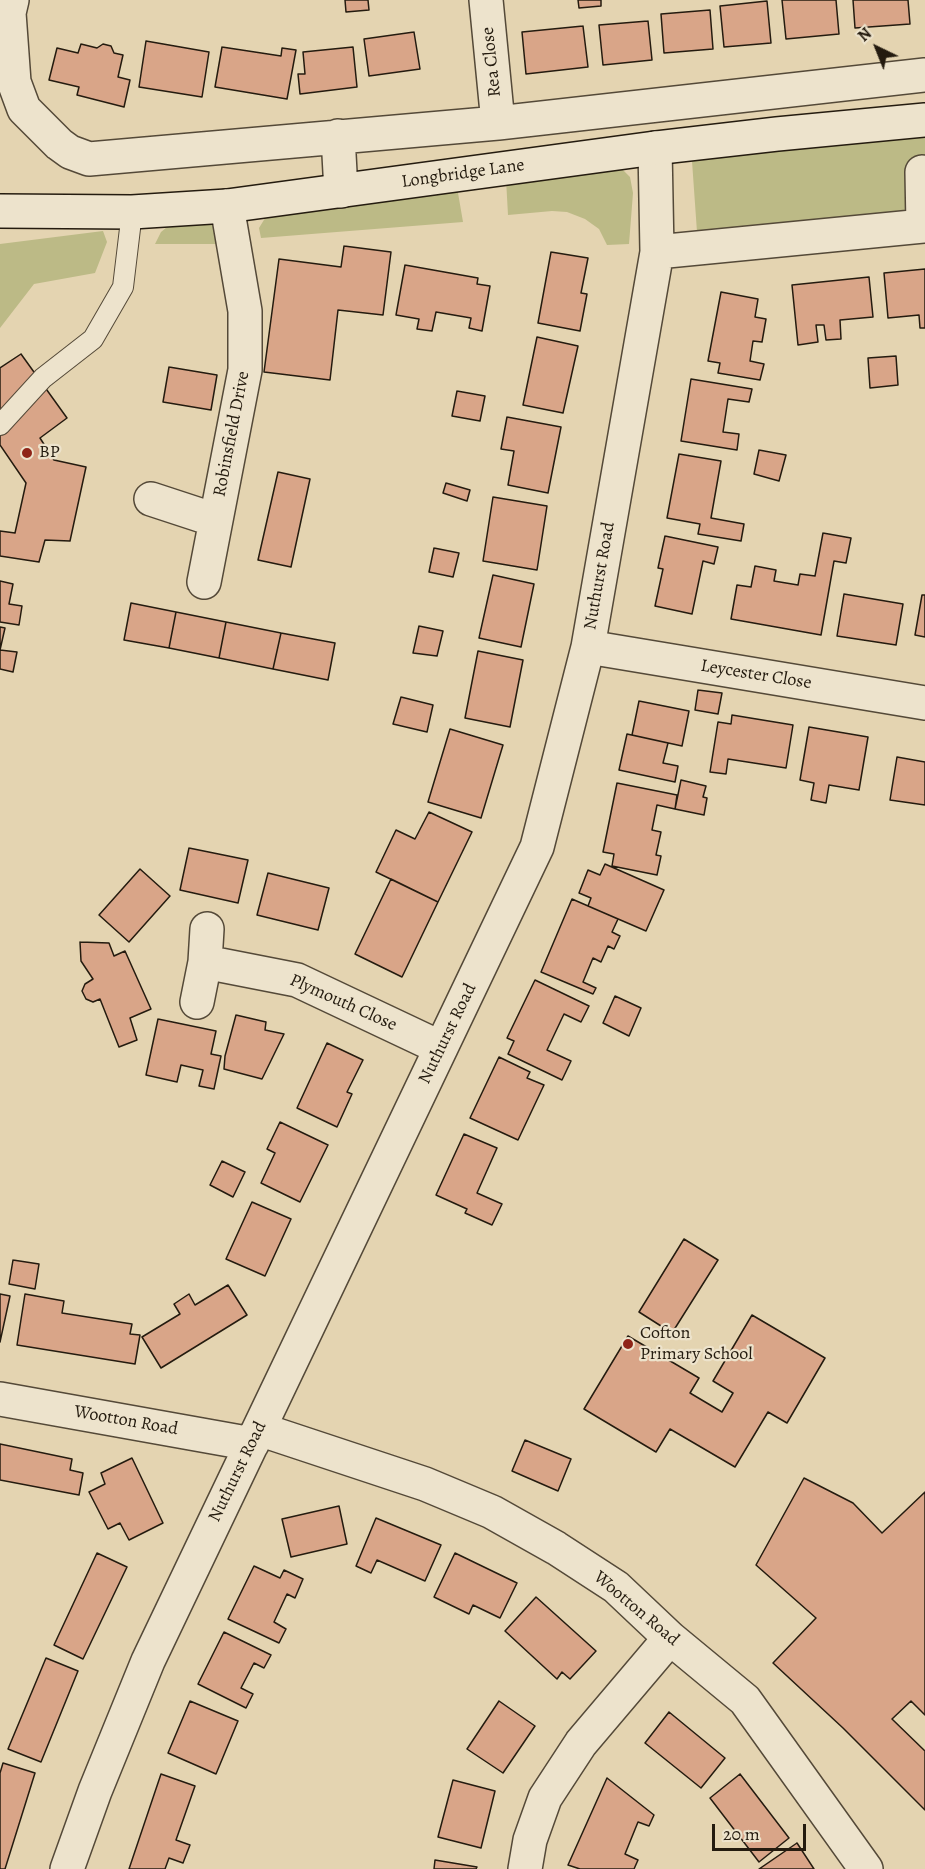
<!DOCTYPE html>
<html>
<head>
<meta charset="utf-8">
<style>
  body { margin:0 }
  #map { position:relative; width:925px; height:1869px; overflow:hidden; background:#e4d4b1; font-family:Alegreya,serif }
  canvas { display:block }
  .north { position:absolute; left:847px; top:18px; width:60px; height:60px; -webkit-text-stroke:4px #ede3cc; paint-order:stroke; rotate:317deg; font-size:16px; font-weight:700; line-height:24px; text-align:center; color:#241b0f }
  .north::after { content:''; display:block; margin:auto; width:21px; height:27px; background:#241b0f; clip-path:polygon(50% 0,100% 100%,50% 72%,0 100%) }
  .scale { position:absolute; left:712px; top:1824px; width:94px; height:27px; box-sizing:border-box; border:3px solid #241b0f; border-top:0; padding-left:8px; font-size:18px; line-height:21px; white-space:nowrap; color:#241b0f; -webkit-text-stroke:4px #ede3cc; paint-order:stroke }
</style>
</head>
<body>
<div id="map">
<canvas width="925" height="1869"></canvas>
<div class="north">N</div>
<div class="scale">20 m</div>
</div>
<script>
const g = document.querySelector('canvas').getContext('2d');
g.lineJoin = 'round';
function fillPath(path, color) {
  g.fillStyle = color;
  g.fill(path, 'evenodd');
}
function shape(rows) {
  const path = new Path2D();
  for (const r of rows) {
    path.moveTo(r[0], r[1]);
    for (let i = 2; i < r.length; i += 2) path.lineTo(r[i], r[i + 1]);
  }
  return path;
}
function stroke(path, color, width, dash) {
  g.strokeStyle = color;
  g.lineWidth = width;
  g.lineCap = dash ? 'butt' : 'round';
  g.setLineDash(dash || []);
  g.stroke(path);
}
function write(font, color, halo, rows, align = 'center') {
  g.font = font + ' Alegreya,serif';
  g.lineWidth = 4.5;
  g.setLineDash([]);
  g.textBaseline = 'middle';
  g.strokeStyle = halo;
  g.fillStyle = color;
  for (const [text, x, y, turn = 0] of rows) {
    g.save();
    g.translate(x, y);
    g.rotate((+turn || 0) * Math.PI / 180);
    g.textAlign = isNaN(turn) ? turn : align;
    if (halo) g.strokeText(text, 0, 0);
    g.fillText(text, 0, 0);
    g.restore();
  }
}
const green = shape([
  [925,130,925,227,697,232,692,161,879,134],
  [621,168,630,177,633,193,629,244,607,245,599,229,585,219,567,212,552,211,508,215,506,179],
  [457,187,463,222,261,238,259,228,267,215],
  [208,219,218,230,220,244,155,244,161,232,172,223],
  [103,231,107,242,95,273,34,284,0,328,0,244]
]);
const building = shape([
  [345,0,368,0,369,10,346,12,345,0],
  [578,0,601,0,601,6,579,8,578,0],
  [782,0,836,0,839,34,786,39,782,0],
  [853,0,908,0,910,24,855,28,853,0],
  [767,1,771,43,724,47,720,6,767,1],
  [710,10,713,49,664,53,661,14,710,10],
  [648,21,652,60,603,65,599,25,648,21],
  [583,26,588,67,526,74,522,32,583,26],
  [414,32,420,69,369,76,364,39,414,32],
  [146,41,209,52,202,97,139,87,146,41],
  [81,44,97,48,103,44,111,46,114,53,123,55,118,77,130,80,124,107,77,95,79,87,49,80,57,48,78,53,81,44],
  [222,47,281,56,282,48,296,50,287,99,215,87,222,47],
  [353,47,357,87,300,94,298,74,305,74,303,52,353,47],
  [344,246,391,252,383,315,338,310,330,380,264,372,279,259,341,267,344,246],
  [551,252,588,258,581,293,587,294,580,331,538,323,551,252],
  [405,265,478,278,477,284,490,286,482,331,469,328,471,318,436,312,432,331,417,329,419,319,396,315,405,265],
  [925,269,925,328,920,328,919,315,888,318,884,273,925,269],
  [869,277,873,317,840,320,841,339,826,340,824,325,816,325,818,342,798,345,792,285,869,277],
  [721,292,758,299,755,317,766,319,762,342,753,341,750,361,764,364,760,380,718,373,720,363,708,361,721,292],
  [537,337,578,346,563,413,523,405,537,337],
  [21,354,67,418,40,438,54,460,86,467,70,541,45,540,39,562,0,556,0,531,15,533,26,483,0,445,0,368,21,354],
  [896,356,898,385,870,388,868,358,896,356],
  [169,367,217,375,211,410,163,402,169,367],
  [691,379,752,389,749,402,728,399,723,432,739,434,737,450,681,441,691,379],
  [457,391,485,396,480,421,452,416,457,391],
  [507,417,561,427,548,493,508,485,514,451,501,449,507,417],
  [759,450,786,455,779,481,754,474,759,450],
  [679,454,721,461,711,518,744,524,741,541,698,534,700,524,667,518,679,454],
  [278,472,310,479,291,567,258,560,278,472],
  [446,483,470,490,467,501,443,493,446,483],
  [493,497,547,506,537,570,483,561,493,497],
  [823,533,851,538,846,563,834,561,821,635,731,619,737,585,751,587,755,566,776,570,774,581,798,585,800,574,815,576,823,533],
  [665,536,718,547,714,564,703,561,692,614,655,606,663,569,658,568,665,536],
  [434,548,459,553,453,577,429,572,434,548],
  [493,575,534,584,521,647,479,638,493,575],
  [0,581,13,584,9,604,22,606,19,625,0,622,0,581],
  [844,594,903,604,896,645,837,636,844,594],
  [922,595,925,595,925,637,915,635,922,595],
  [131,603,176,612,169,648,124,640,131,603],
  [176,612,226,622,219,658,169,648,176,612],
  [226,622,281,633,273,669,219,658,226,622],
  [419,626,443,631,437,656,413,653,419,626],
  [0,627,5,628,0,650,17,652,13,672,0,669,0,627],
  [281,633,335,643,328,680,273,669,281,633],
  [478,651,523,660,510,727,465,718,478,651],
  [698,690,722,693,718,714,695,710,698,690],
  [401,697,433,705,427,732,393,724,401,697],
  [639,701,689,711,682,746,632,735,639,701],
  [732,715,793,725,786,768,728,759,726,774,710,772,718,722,731,724,732,715],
  [809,727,868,737,859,790,829,785,826,803,811,800,814,783,800,780,809,727],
  [450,729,503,745,481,818,428,802,450,729],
  [627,734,668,743,663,763,678,766,675,782,619,770,627,734],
  [897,757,925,762,925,805,890,800,897,757],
  [681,780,706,786,703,797,707,798,704,815,675,809,681,780],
  [617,783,677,795,675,809,657,805,652,830,661,832,656,855,661,856,657,875,612,866,614,854,603,852,617,783],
  [429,812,472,832,438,902,376,872,396,830,415,839,429,812],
  [189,848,248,860,238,903,180,890,189,848],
  [605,864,664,890,646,931,588,906,591,898,579,893,588,870,600,875,605,864],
  [140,869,170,896,129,942,99,915,140,869],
  [268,873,329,888,318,930,257,915,268,873],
  [391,879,438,902,402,977,355,954,391,879],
  [572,899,618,919,612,932,620,936,614,949,608,946,601,962,593,958,583,982,596,988,593,994,541,972,572,899],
  [80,942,109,943,114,956,125,951,151,1009,130,1018,137,1040,119,1047,100,999,93,1002,86,999,82,991,85,984,93,979,81,961,80,942],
  [535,980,589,1006,581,1022,564,1014,547,1050,571,1061,562,1080,508,1054,514,1041,507,1038,535,980],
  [615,996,641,1008,629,1036,603,1023,615,996],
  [236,1015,266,1022,265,1030,284,1034,262,1079,224,1069,225,1056,236,1015],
  [158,1019,216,1031,211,1054,221,1056,214,1089,199,1086,203,1070,181,1065,177,1082,146,1075,158,1019],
  [327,1043,363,1060,347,1092,352,1094,337,1127,297,1108,327,1043],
  [499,1057,530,1072,527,1078,544,1085,518,1140,470,1118,499,1057],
  [280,1122,328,1145,300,1202,261,1183,275,1153,267,1149,280,1122],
  [464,1134,497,1148,477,1193,502,1204,492,1225,465,1213,467,1209,436,1195,464,1134],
  [222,1161,245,1172,233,1197,210,1185,222,1161],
  [252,1202,291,1219,265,1276,226,1259,252,1202],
  [684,1239,718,1260,672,1333,639,1312,684,1239],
  [13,1260,39,1264,35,1289,9,1284,13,1260],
  [228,1285,247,1315,161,1368,142,1337,180,1314,174,1304,189,1294,195,1305,228,1285],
  [0,1294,10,1296,0,1342,0,1294],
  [25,1294,64,1301,62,1313,132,1324,130,1334,140,1335,135,1364,17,1345,25,1294],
  [752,1315,825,1358,787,1423,768,1412,735,1467,670,1429,656,1452,584,1409,628,1336,699,1378,690,1393,722,1412,733,1393,713,1381,752,1315],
  [525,1440,571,1459,558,1491,512,1471,525,1440],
  [0,1444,72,1459,70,1470,83,1473,79,1495,0,1480,0,1444],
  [132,1458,163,1523,129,1540,120,1523,108,1529,89,1492,105,1484,101,1473,132,1458],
  [804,1478,853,1503,882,1533,925,1492,925,1715,911,1701,892,1719,925,1751,925,1810,843,1728,773,1663,816,1618,756,1565,804,1478],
  [339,1506,347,1544,291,1557,282,1519,339,1506],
  [376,1518,441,1545,425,1581,377,1560,371,1573,356,1566,376,1518],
  [97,1553,127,1567,83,1659,54,1645,97,1553],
  [455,1553,517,1583,500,1618,473,1605,469,1614,434,1597,455,1553],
  [254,1566,280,1578,284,1570,303,1579,295,1598,287,1594,274,1622,286,1629,279,1643,228,1619,254,1566],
  [536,1597,596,1651,570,1679,562,1672,557,1679,505,1631,536,1597],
  [224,1632,271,1655,264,1668,254,1663,241,1688,253,1694,246,1708,198,1684,224,1632],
  [46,1658,78,1671,41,1762,8,1749,46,1658],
  [190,1701,238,1721,216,1774,168,1753,190,1701],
  [499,1701,535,1726,503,1773,467,1749,499,1701],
  [669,1712,725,1758,701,1788,645,1743,669,1712],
  [3,1763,35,1773,5,1869,0,1869,0,1773,3,1763],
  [161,1774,195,1786,176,1840,190,1845,183,1863,169,1858,165,1869,129,1869,161,1774],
  [740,1774,789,1838,759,1862,710,1798,740,1774],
  [607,1778,654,1815,649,1826,638,1822,625,1854,638,1860,634,1869,580,1869,568,1865,607,1778],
  [453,1780,495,1791,481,1848,438,1837,453,1780],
  [797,1843,814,1869,759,1869,797,1843],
  [435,1860,477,1867,476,1869,434,1869,435,1860]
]);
const service = shape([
  [0,425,43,378,93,339,123,287,132,212]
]);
const minor = shape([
  [12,0,9,13,14,82,24,109,59,144,70,152,89,159,498,123,925,75],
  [486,0,498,123],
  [338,136,341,191],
  [657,252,923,226,922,172],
  [151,499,215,520],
  [204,582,245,370,245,311,227,206],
  [588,647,925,703],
  [205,962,297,980,441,1048],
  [197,1002,205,962,207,929],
  [0,1399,252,1444],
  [259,1429,425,1484,492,1512,556,1548,616,1587,670,1638,745,1700,866,1869],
  [67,1869,95,1791,148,1661,537,847,588,647,657,252,655,148],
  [525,1869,530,1840,545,1798,581,1743,670,1638]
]);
const secondary = shape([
  [0,211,132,212,227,206,655,148,777,134,925,120]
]);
const markers = [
  [27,453,6,"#8f2418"],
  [628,1344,6,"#8f2418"]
];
const streetNames = [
  ["Rea Close",492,62,-96],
  ["Longbridge Lane",463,174,-8],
  ["Robinsfield Drive",232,434,-79],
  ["Nuthurst Road",600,576,-80],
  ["Leycester Close",756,675,9],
  ["Plymouth Close",343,1003,24],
  ["Nuthurst Road",448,1034,-64],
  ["Wootton Road",126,1421,10],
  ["Nuthurst Road",238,1472,-64],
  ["Wootton Road",636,1609,40]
];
const poiNames = [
  ["BP",39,453],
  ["Cofton",640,1334],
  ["Primary School",640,1355]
];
fillPath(green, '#bcba86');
fillPath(building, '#d9a588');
stroke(building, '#241b0f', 1.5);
stroke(service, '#544938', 22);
stroke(minor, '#544938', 36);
stroke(secondary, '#241b0f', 36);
stroke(service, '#ede3cc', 20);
stroke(minor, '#ede3cc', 33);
stroke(secondary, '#ede3cc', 33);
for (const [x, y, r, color] of markers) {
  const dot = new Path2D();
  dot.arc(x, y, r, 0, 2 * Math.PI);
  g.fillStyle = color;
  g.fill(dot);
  stroke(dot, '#ede3cc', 2);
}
write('18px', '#241b0f', '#ede3cc', streetNames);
write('18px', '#241b0f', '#ede3cc', poiNames, 'left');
</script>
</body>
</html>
